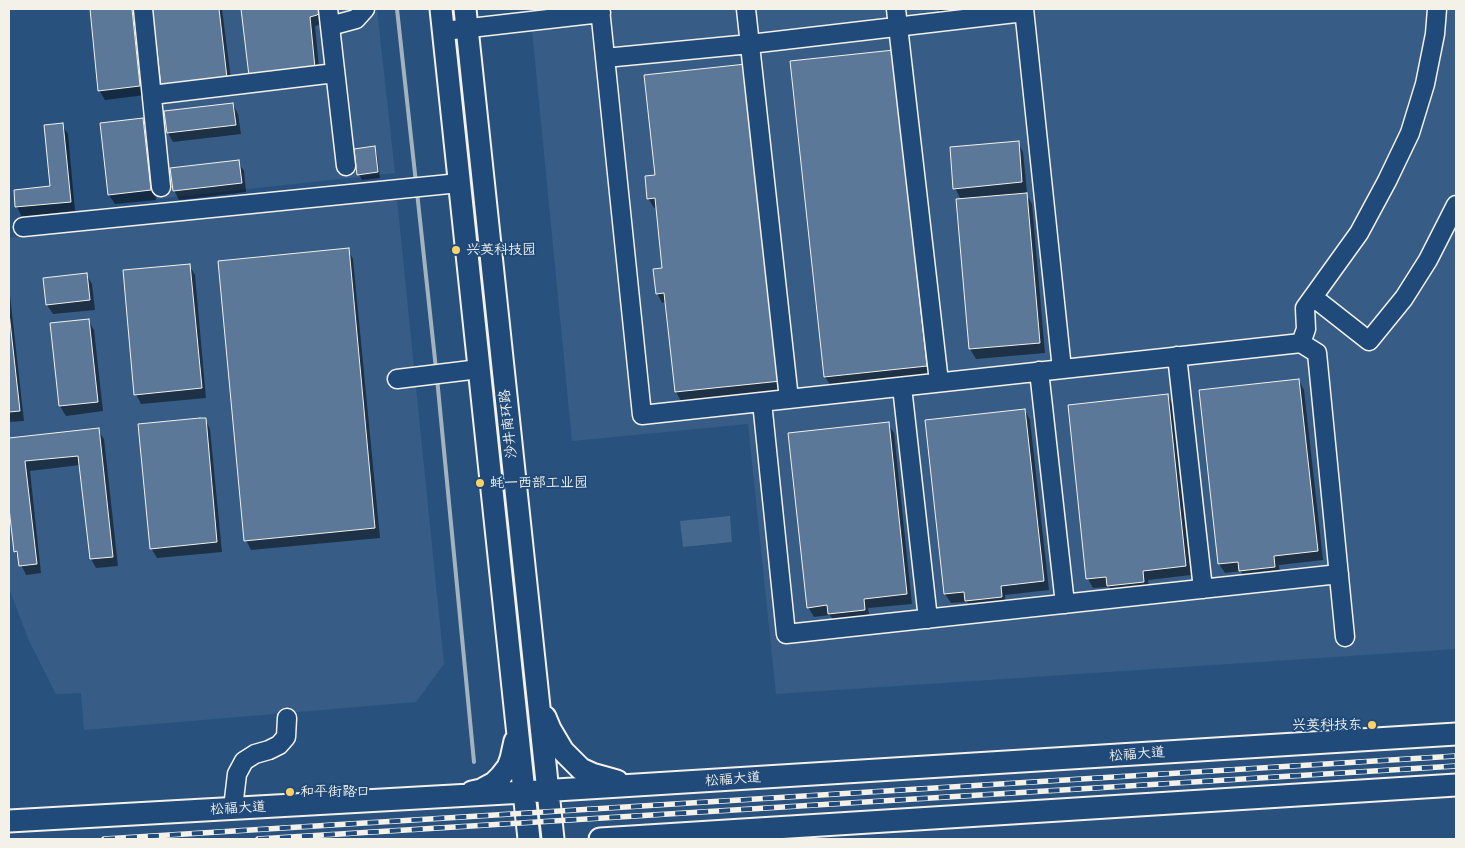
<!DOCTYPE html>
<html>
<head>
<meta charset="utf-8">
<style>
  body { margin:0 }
  #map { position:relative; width:1465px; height:848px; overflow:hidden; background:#28517e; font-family:Mali,sans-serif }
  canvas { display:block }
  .frame { position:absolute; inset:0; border:10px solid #f4f1e8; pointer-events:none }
</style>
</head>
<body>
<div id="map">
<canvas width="1465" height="848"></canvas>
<div class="frame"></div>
</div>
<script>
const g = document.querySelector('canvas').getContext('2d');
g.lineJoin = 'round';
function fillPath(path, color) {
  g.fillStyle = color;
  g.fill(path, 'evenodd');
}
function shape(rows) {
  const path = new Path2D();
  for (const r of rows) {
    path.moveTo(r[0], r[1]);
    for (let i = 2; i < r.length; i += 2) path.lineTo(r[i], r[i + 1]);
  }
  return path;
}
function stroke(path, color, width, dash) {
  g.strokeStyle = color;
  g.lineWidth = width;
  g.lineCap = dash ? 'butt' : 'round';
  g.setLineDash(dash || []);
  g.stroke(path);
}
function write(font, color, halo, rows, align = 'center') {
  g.font = font + ' Mali,"LXGW WenKai TC",sans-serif';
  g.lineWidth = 4;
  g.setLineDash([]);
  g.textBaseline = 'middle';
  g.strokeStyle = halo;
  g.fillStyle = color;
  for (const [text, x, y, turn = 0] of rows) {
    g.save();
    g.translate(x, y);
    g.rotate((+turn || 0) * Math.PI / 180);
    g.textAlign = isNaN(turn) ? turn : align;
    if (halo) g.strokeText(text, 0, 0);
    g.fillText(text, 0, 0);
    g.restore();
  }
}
const built = shape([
  [138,9,377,9,395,173,157,199],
  [530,9,1456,9,1456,649,776,694,748,424,572,441],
  [397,199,444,664,416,702,84,730,81,693,56,694,29,641,9,588,9,238]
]);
const green = shape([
  [730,516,732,542,683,547,680,521]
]);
const shadow = shape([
  [91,9,136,9,145,95,105,100,99,90],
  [153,9,222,9,232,87,162,85],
  [242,9,328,9,323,24,315,26,320,78,250,76],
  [938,9,1002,9,942,15],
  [233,104,238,114,241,134,173,142,168,133],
  [142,119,147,129,156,200,115,204,109,195,101,124],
  [62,125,68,134,75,211,22,217,17,207,15,191,51,187],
  [1018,142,1023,152,1027,192,1025,192,1032,204,1045,353,976,359,970,349,957,200,961,200,955,188],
  [917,146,923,156,923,163,919,163,932,375,831,386,825,377],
  [374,148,377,154,380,178,362,180,359,174],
  [238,162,244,171,246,192,179,200,174,190],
  [646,177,785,390,681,401,676,392,666,302,662,303,657,293,664,269,657,207,654,208,648,198],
  [348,250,353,259,380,538,251,550,246,540],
  [189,265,195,275,206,398,141,404,136,394],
  [86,274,92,284,95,310,53,314,47,305,45,279],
  [9,292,10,295,24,421,9,422],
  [88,320,94,330,103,411,66,416,60,406,51,324],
  [1299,380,1304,390,1323,560,1279,565,1280,576,1245,580,1241,571,1225,573,1219,564],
  [1167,395,1173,405,1191,575,1148,580,1149,591,1114,595,1109,587,1093,588,1088,579],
  [1025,410,1030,420,1049,590,1005,595,1006,606,972,610,967,602,951,603,945,594],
  [205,419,210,429,222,552,157,558,151,548],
  [888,424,894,433,912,604,868,608,870,619,835,623,830,615,814,617,808,607],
  [98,430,104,439,118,566,96,568,91,559,80,465,30,471,41,573,26,575,15,551,9,497,9,440]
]);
const stream = shape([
  [397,9,416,183],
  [417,192,436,369],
  [437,378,474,762]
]);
const building = shape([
  [90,9,132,9,140,86,98,91,90,9],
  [152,9,219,9,227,78,161,86,152,9],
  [241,9,323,9,317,15,310,17,315,68,249,76,241,9],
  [894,50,930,265,916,266,927,366,824,377,790,61,894,50],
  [746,64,781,381,675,392,664,293,656,294,653,269,662,268,655,198,647,199,645,176,655,175,644,75,746,64],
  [233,103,236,125,167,133,164,111,233,103],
  [143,118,151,190,108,195,100,123,143,118],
  [63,123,71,202,15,207,14,190,50,186,44,125,63,123],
  [1019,141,1022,182,953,189,950,147,1019,141],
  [375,146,378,172,357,175,354,149,375,146],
  [239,160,242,183,173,191,170,168,239,160],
  [1027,193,1040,343,969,349,956,199,1027,193],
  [349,248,375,528,244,541,218,261,349,248],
  [190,264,202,388,134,395,123,270,190,264],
  [87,273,90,300,46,305,43,278,87,273],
  [9,313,20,411,9,412,9,313],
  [89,319,98,402,59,406,50,323,89,319],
  [1299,379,1318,551,1274,556,1275,567,1239,571,1238,562,1218,564,1199,390,1299,379],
  [1168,394,1186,566,1143,571,1144,582,1107,586,1106,577,1086,579,1068,405,1168,394],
  [1025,409,1044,581,1001,586,1002,597,965,601,964,592,944,594,925,420,1025,409],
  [200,418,206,418,217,542,150,549,138,424,200,418],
  [889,422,907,594,864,599,865,610,828,614,827,605,807,608,788,433,889,422],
  [99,428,113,557,90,559,78,456,25,461,37,564,19,566,17,551,14,552,9,508,9,438,99,428]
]);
const minor = shape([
  [143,9,161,187],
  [328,9,346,166],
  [600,9,642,415,1301,343,1317,353,1345,637],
  [746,9,789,399],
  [896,9,939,382],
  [1024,9,1062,369],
  [330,26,356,19,365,9],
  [444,31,601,13],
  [605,58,750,44,1024,12],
  [152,95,335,73],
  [23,227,459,183],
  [1313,297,1369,341,1404,298,1428,260,1456,205],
  [1301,343,1306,329,1305,308,1359,233,1387,181,1410,133,1425,84,1435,34,1437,9],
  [1177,356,1203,589],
  [1039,371,1065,604],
  [397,379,479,369],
  [902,387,928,619],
  [762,402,786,634,1339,574],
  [233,808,237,774,244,761,255,754,269,750,279,745,286,737,287,718]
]);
const major = shape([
  [441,9,529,839],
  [465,9,553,839],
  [545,717,550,729,563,751,581,769,592,774,617,781],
  [472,792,481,790,494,783,501,776,508,767,511,759,515,741],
  [9,821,524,792,1456,734],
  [600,839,1456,785]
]);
const rail = shape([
  [104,839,1456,756],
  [258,839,1456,766]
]);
const markers = [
  [456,250,5,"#ffd166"],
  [480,483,5,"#ffd166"],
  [1372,725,5,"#ffd166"],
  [290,792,5,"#ffd166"]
];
const poiNames = [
  ["兴英科技园",466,250],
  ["蚝一西部工业园",490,483],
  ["兴英科技东",1362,725,"right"],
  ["和平街路口",300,792]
];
const streetNames = [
  ["沙井南环路",508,424,-96],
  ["松福大道",1137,754,-4],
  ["松福大道",733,779,-4],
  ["松福大道",238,808,-3]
];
fillPath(built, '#375d86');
fillPath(green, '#45688e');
fillPath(shadow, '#0007');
stroke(stream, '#a4b2be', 4);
fillPath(building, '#5b7899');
stroke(building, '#f4f1e8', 1);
stroke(minor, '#f4f1e8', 21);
stroke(major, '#f4f1e8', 25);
stroke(minor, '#1f4a7a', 18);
stroke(major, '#1f4a7a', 21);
stroke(rail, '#f4f1e8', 5.5);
stroke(rail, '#1f4a7a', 4, [11]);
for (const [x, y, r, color] of markers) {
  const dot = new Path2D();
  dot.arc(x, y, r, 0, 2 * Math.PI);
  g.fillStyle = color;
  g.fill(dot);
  stroke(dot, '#1f4a7a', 2);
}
write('14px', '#f4f1e8', '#1f4a7a', poiNames, 'left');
write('14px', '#f4f1e8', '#1f4a7a', streetNames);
</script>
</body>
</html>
